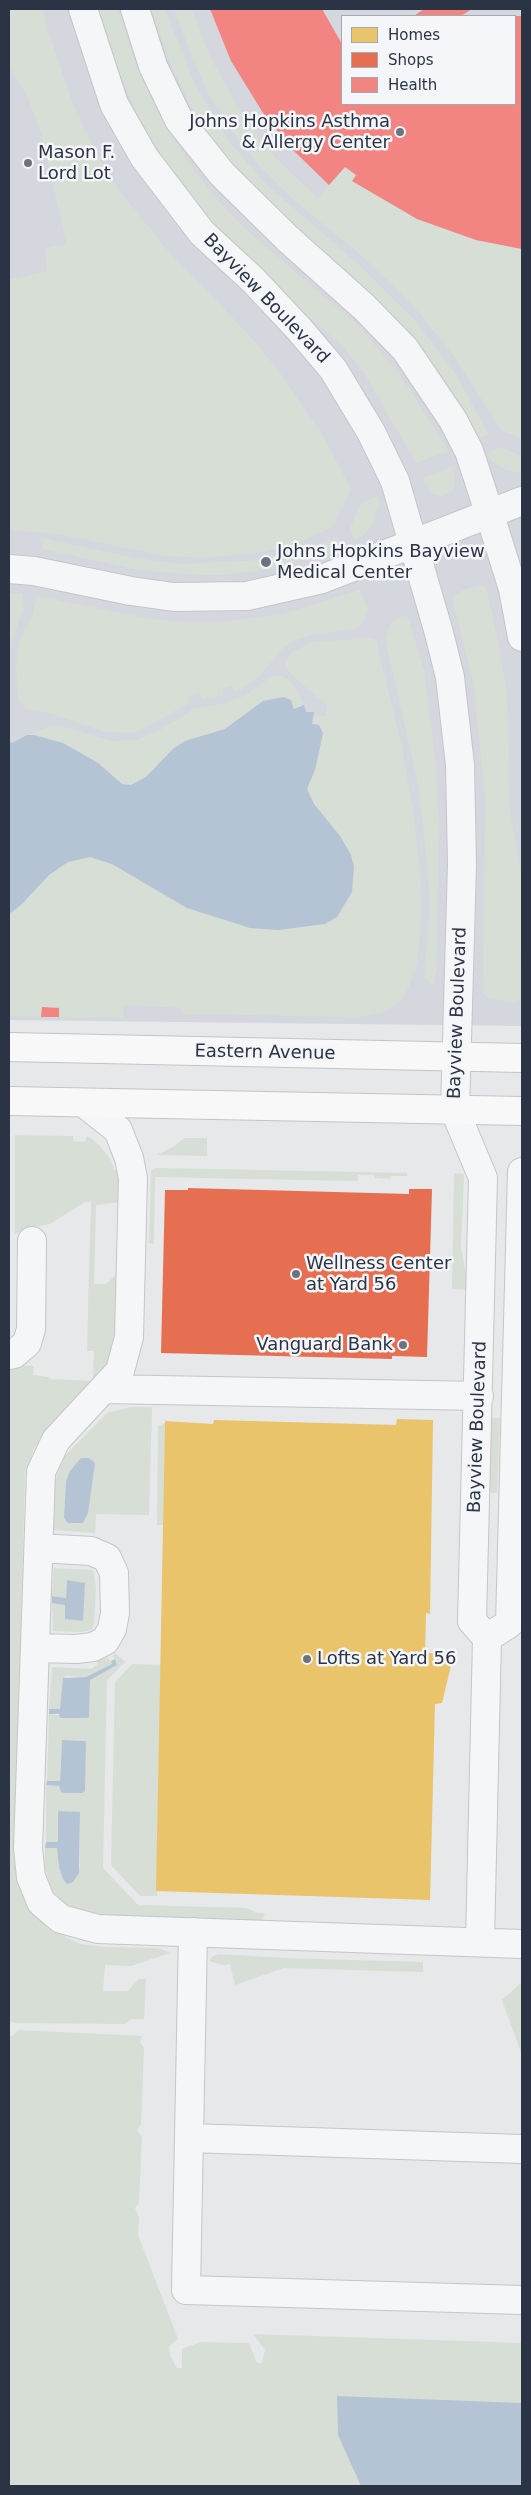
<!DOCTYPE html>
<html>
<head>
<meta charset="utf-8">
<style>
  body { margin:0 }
  #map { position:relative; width:531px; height:2495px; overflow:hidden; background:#e6e8ea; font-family:"DejaVu Sans",sans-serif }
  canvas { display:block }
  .frame { position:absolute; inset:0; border:10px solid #2b3445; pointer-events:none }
  .legend { position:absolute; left:341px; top:15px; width:175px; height:90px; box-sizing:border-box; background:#f4f6f9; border:1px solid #a4a8b1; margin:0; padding:6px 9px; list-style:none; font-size:15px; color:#2b3445 }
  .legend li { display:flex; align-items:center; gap:10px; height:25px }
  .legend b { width:25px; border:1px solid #a4a8b1 }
</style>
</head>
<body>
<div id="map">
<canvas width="531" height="2495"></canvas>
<div class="frame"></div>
<ul class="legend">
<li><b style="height:14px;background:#e9c46a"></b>Homes</li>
<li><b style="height:14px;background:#e76f51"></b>Shops</li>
<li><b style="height:14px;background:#f28482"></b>Health</li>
</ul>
</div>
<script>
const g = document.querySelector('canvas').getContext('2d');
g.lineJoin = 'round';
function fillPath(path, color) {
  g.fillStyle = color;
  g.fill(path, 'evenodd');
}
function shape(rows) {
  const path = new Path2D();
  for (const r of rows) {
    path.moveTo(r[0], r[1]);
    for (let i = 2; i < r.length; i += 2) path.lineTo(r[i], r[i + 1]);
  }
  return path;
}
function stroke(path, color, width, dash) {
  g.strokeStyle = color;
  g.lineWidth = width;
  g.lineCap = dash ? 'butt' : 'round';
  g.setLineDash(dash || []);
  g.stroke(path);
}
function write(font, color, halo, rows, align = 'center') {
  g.font = font + ' "DejaVu Sans",sans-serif';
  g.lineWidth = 5;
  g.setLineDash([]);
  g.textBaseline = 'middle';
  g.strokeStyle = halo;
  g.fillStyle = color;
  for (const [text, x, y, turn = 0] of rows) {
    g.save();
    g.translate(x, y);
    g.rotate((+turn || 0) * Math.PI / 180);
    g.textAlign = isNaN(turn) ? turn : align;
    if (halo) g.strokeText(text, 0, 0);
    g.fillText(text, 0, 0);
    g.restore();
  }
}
const built = shape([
  [9,9,522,9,522,1026,9,1020],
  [342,16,515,16,515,104,342,104]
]);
const green = shape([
  [9,9,43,9,49,33,73,104,99,158,119,190,174,258,219,303,258,345,281,374,324,437,351,489,333,527,296,544,262,552,204,558,166,556,58,534,9,530,9,280,47,271,45,251,47,248,66,244,43,140,35,116,25,92,9,67],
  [98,9,118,9,136,64,151,99,164,124,194,170,223,206,250,233,358,325,401,376,449,451,416,463,364,373,343,347,294,304,199,208,165,162,142,124,115,64],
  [151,9,165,9,194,82,229,141,265,183,358,264,413,318,457,376,489,435,478,438,438,373,400,324,341,267,287,223,247,185,213,142,195,114,173,70],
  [174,9,192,9,209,54,239,109,277,159,318,198,345,167,356,175,353,182,417,219,476,240,522,249,522,439,501,430,453,355,410,302,362,256,296,202,259,166,233,132,209,95,191,55],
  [500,447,522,456,522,473,506,470,495,464,486,454],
  [454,466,455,481,453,491,442,497,431,494,423,478],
  [378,496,379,504,374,523,366,533,355,541,350,528,361,503],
  [41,538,140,559,180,564,259,560,337,538,341,547,272,569,221,575,198,575,139,570,42,549],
  [478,586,486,587,497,635,507,694,510,811,522,878,520,999,513,1002,490,999,483,994,485,798,473,682,452,597,463,590],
  [360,590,368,609,362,625,355,629,314,634,293,641,281,650,259,677,243,688,234,692,231,686,222,689,223,695,202,699,200,693,189,696,190,702,144,729,132,733,105,732,52,714,27,709,18,700,16,664,18,643,33,614,37,596,146,618,172,621,222,622,282,614],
  [9,593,23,594,24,609,9,647],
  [407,614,424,670,437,772,439,826,437,970,433,985,424,978,430,901,423,824,416,775,385,639,390,623],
  [371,638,376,640,402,747,414,816,420,871,422,915,417,964,410,985,401,1001,384,1012,361,1017,182,1014,182,1008,124,1005,123,1018,59,1017,59,1008,42,1007,41,1017,9,1016,9,914,20,906,49,875,68,862,80,857,90,857,112,864,159,892,250,928,278,930,325,924,354,867,351,855,340,836,314,804,307,789,315,770,312,724,314,715,326,717,327,706,291,674,286,668,286,662,290,653,312,642],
  [274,675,283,676,290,681,298,691,304,705,294,709,241,718,225,729,185,741,173,749,146,777,131,785,122,784,98,763,63,743,27,735,51,726,61,726,112,741,137,740,160,730,193,709,225,703,244,696],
  [15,1135,73,1136,73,1141,85,1142,87,1137,90,1138,99,1145,111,1160,114,1169,122,1175,119,1202,96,1205,94,1284,106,1284,117,1274,119,1277,115,1351,106,1369,34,1449,25,1474,15,1864,22,1895,35,1914,49,1929,80,1944,105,1947,158,1948,170,1953,131,1966,105,1965,103,1991,128,1991,139,1979,146,1979,144,2019,131,2019,126,2024,14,2023,9,2020,9,1365,34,1366,33,1375,48,1377,50,1379,93,1381,94,1351,87,1351,91,1202,85,1202,50,1224,31,1227,15,1234],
  [184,1138,207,1138,207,1156,157,1155,173,1147],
  [156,1168,211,1169,407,1173,407,1176,391,1176,390,1179,375,1178,375,1175,358,1175,358,1181,155,1177,154,1244,149,1243,151,1171],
  [454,1173,463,1174,464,1177,461,1247,469,1290,452,1289],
  [131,1407,152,1407,149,1515,96,1514,95,1533,54,1530,55,1481,63,1458,107,1413],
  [488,1418,500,1418,497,1493,486,1493],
  [165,1423,163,1525,157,1525,158,1426],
  [54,1568,93,1570,96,1588,94,1624,92,1630,80,1632,53,1631,52,1603,54,1602,65,1605,65,1619,80,1621,67,1580,66,1598,52,1596],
  [115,1653,125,1662,107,1680,103,1868,138,1905,246,1908,257,1913,265,1913,261,1923,110,1920,70,1910,51,1889,45,1868,45,1848,57,1847,63,1879,80,1868,80,1813,58,1842,46,1842,46,1785,59,1786,86,1741,62,1740,60,1781,47,1781,49,1714,88,1718,90,1680,117,1665,113,1655],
  [108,1658,112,1664,86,1677,65,1676,60,1709,49,1709,52,1667,91,1669,97,1665,98,1660],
  [132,1664,161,1665,157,1896,140,1896,111,1865,115,1682],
  [219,1954,283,1958,423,1962,423,1972,284,1968,235,1985,230,1964,223,1965,209,1961,213,1956],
  [522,1982,522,2055,502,2000],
  [18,2030,142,2036,140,2042,144,2048,141,2124,137,2130,142,2137,139,2203,135,2208,139,2217,138,2235,178,2339,169,2346,170,2355,177,2368,182,2368,182,2349,200,2342,249,2343,257,2363,262,2363,265,2350,253,2334,522,2343,522,2486,9,2486,9,2036,12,2036]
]);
const water = shape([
  [284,697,291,700,294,709,304,705,306,712,314,712,312,724,319,725,323,733,315,770,307,789,314,804,340,836,351,855,354,867,352,892,337,917,325,924,278,930,250,928,187,908,112,864,90,857,68,862,49,875,20,906,9,914,9,741,12,743,27,735,34,735,63,743,98,763,122,784,131,785,146,777,173,749,185,741,225,729,263,701],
  [81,1458,89,1458,95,1463,88,1513,83,1523,68,1523,64,1518,66,1481,70,1471],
  [67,1580,85,1583,83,1621,65,1619,65,1605,52,1603,52,1596,66,1598],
  [115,1659,117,1665,90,1680,89,1717,87,1718,60,1718,59,1714,49,1714,49,1709,60,1709,63,1678,86,1677,112,1664,111,1661],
  [62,1740,86,1741,85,1791,82,1793,65,1793,61,1792,59,1786,46,1785,47,1781,60,1781],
  [58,1811,80,1812,79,1873,73,1882,67,1884,63,1879,59,1867,57,1848,45,1848,46,1842,58,1842],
  [337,2396,522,2403,522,2486,361,2486,338,2435]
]);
const homes = shape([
  [397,1419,433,1420,430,1614,426,1613,425,1653,454,1653,442,1703,435,1704,430,1900,156,1891,165,1421,213,1424,214,1420,396,1425]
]);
const shops = shape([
  [188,1188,409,1194,409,1189,432,1189,427,1357,392,1356,392,1359,161,1353,165,1190,188,1190]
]);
const health = shape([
  [210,9,322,9,342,44,342,104,515,104,515,16,522,16,522,249,476,240,417,219,352,181,356,175,345,167,329,185,293,150,263,113,231,61],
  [424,9,472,9,461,16,414,16],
  [42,1007,59,1008,59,1017,41,1017]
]);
const minor = shape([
  [83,9,114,104,144,157,202,233,253,280,299,329,333,369,371,432,395,481,439,633,450,677,460,765,462,864,455,1111,483,1178,472,1621,487,1638],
  [135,9,153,66,179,120,222,174,288,239,364,307,405,349,453,420,469,451,489,512,513,589,522,637],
  [9,569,34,571,131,591,174,597,247,596,322,579,522,501],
  [84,1103,118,1130,129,1158,133,1178,129,1337,120,1371,56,1440,41,1472,28,1848,31,1877,41,1902,61,1919,98,1929,522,1944],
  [9,1355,14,1354,27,1343,31,1329,32,1241],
  [105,1389,479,1396],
  [487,1638,510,1623,522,1172],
  [36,1648,76,1649,93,1647,105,1641,112,1629,115,1613,114,1573,107,1558,91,1551,39,1548],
  [193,1932,186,2290,522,2300],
  [480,1942,487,1638],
  [189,2138,522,2149]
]);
const major = shape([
  [9,1047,522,1058],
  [9,1101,522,1111]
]);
const markers = [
  [400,132,5,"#6c737f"],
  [28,163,5,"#6c737f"],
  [266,562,6,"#6c737f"],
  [296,1274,5,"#6c737f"],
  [403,1345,5,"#6c737f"],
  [307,1659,5,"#6c737f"]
];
const poiNames = [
  ["Johns Hopkins Asthma",390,122,"right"],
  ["& Allergy Center",390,143,"right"],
  ["Mason F.",38,153],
  ["Lord Lot",38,174],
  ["Johns Hopkins Bayview",277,552],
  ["Medical Center",277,573],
  ["Wellness Center",306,1264],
  ["at Yard 56",306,1285],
  ["Vanguard Bank",393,1345,"right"],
  ["Lofts at Yard 56",317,1659]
];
const streetNames = [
  ["Bayview Boulevard",266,299,46],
  ["Bayview Boulevard",458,1013,-88],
  ["Eastern Avenue",265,1053,1],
  ["Bayview Boulevard",478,1427,-88]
];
fillPath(built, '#d4d7dd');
fillPath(green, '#d6ded6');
fillPath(water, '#b4c4d5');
fillPath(homes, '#e9c46a');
fillPath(shops, '#e76f51');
fillPath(health, '#f28482');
stroke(minor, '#c4c6c8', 30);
stroke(major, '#c2c5c8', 30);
stroke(minor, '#f5f6f7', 28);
stroke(major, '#f8f8f8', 28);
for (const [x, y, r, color] of markers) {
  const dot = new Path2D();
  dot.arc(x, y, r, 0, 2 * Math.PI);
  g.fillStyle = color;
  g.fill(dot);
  stroke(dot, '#f4f6f9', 2);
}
write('18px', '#2b3445', '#f4f6f9', poiNames, 'left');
write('18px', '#2b3445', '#f4f6f9', streetNames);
</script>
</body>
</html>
